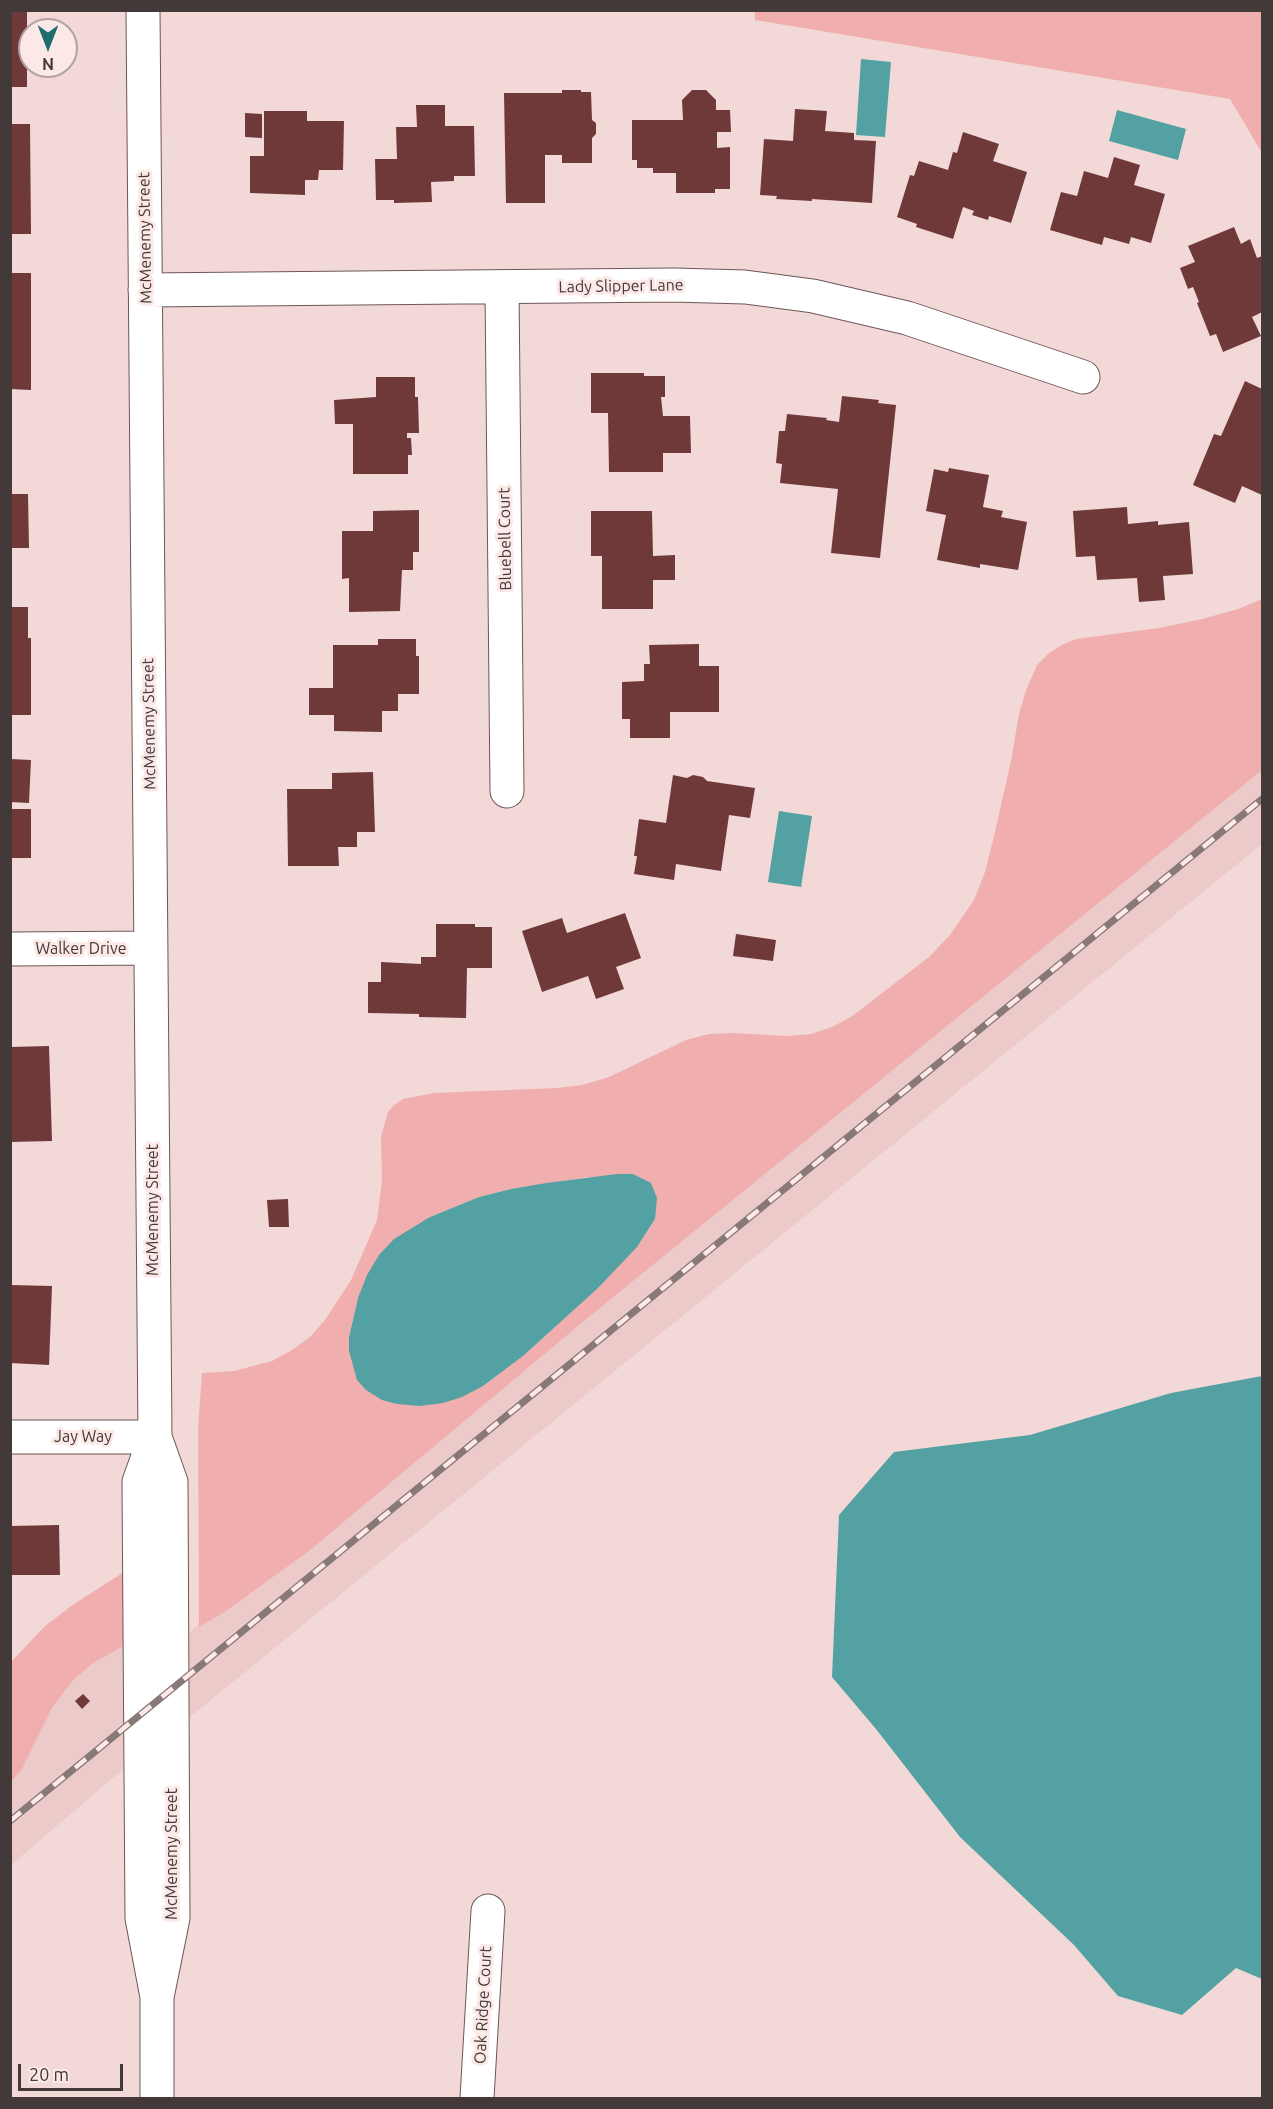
<!DOCTYPE html>
<html>
<head>
<meta charset="utf-8">
<style>
  body { margin:0 }
  #map { position:relative; width:1273px; height:2109px; overflow:hidden; background:#f2d9d8; font-family:Ubuntu,sans-serif }
  canvas { display:block }
  .frame { position:absolute; inset:0; border:12px solid #433938; pointer-events:none }
  .north { position:absolute; left:18px; top:18px; width:60px; height:60px; box-sizing:border-box; background:#fce8e7; border:2px solid #b2a2a1; border-radius:50%; rotate:180deg; font-size:16px; font-weight:700; line-height:24px; text-align:center; color:#433938 }
  .north::after { content:''; display:block; margin:auto; width:21px; height:27px; background:#1f6c6d; clip-path:polygon(50% 0,100% 100%,50% 72%,0 100%) }
  .scale { position:absolute; left:18px; top:2064px; width:105px; height:27px; box-sizing:border-box; border:3px solid #433938; border-top:0; padding-left:8px; font-size:18px; line-height:21px; white-space:nowrap; color:#433938; -webkit-text-stroke:4px #fce8e7; paint-order:stroke }
</style>
</head>
<body>
<div id="map">
<canvas width="1273" height="2109"></canvas>
<div class="frame"></div>
<div class="north">N</div>
<div class="scale">20 m</div>
</div>
<script>
const g = document.querySelector('canvas').getContext('2d');
g.lineJoin = 'round';
function fillPath(path, color) {
  g.fillStyle = color;
  g.fill(path, 'evenodd');
}
function shape(rows) {
  const path = new Path2D();
  for (const r of rows) {
    path.moveTo(r[0], r[1]);
    for (let i = 2; i < r.length; i += 2) path.lineTo(r[i], r[i + 1]);
  }
  return path;
}
function stroke(path, color, width, dash) {
  g.strokeStyle = color;
  g.lineWidth = width;
  g.lineCap = dash ? 'butt' : 'round';
  g.setLineDash(dash || []);
  g.stroke(path);
}
function write(font, color, halo, rows, align = 'center') {
  g.font = font + ' Ubuntu,sans-serif';
  g.lineWidth = 6;
  g.setLineDash([]);
  g.textBaseline = 'middle';
  g.strokeStyle = halo;
  g.fillStyle = color;
  for (const [text, x, y, turn = 0] of rows) {
    g.save();
    g.translate(x, y);
    g.rotate((+turn || 0) * Math.PI / 180);
    g.textAlign = isNaN(turn) ? turn : align;
    if (halo) g.strokeText(text, 0, 0);
    g.fillText(text, 0, 0);
    g.restore();
  }
}
const built = shape([
  [1262,756,1262,844,185,1721,185,1636],
  [127,1615,128,1765,11,1865,11,1701]
]);
const green = shape([
  [755,11,1262,11,1262,153,1230,99,755,20],
  [1262,599,1262,770,585,1320,309,1551,223,1613,199,1627,198,1427,202,1373,234,1371,272,1361,292,1350,310,1337,325,1320,351,1280,377,1220,382,1181,381,1137,388,1112,394,1105,403,1099,434,1093,557,1088,582,1085,609,1077,686,1040,709,1034,733,1033,786,1036,811,1034,832,1027,851,1017,929,957,950,935,974,900,985,872,994,836,1011,761,1019,714,1026,690,1037,665,1049,653,1062,645,1076,639,1159,628,1202,619,1238,609],
  [588,1177,655,1219,637,1247,569,1314,523,1356,483,1386,349,1351,349,1337,358,1298,430,1217,479,1197,511,1189],
  [127,1570,127,1644,93,1663,72,1681,52,1708,22,1769,11,1782,11,1662,45,1626,74,1604]
]);
const water = shape([
  [861,59,891,62,885,137,856,135],
  [1117,110,1186,129,1178,160,1109,141],
  [779,811,812,816,801,887,768,882],
  [617,1174,633,1174,651,1183,657,1198,655,1219,637,1247,598,1288,523,1356,483,1386,462,1397,443,1403,420,1406,397,1404,382,1400,366,1390,357,1380,349,1351,349,1337,358,1298,367,1275,379,1255,394,1239,430,1217,479,1197,511,1189,546,1183],
  [1262,1376,1262,1979,1236,1968,1182,2015,1118,1996,1074,1945,960,1837,876,1729,832,1677,839,1515,894,1452,1030,1435,1171,1393]
]);
const building = shape([
  [10,10,27,10,27,87,10,87],
  [562,90,581,90,581,92,591,92,592,120,596,123,596,134,592,138,592,163,562,163,562,155,545,155,545,203,506,203,504,93,562,93],
  [692,90,706,90,716,100,716,110,730,110,731,132,717,132,717,148,730,147,730,189,715,189,715,193,676,193,676,173,653,173,653,168,637,168,637,160,632,160,632,120,683,120,682,100],
  [416,105,445,105,445,126,474,126,475,176,454,176,454,181,431,182,432,202,394,203,394,200,376,200,375,159,397,159,396,127,417,127],
  [795,109,827,111,825,131,854,133,854,140,876,141,872,203,812,199,812,201,776,199,777,196,760,195,764,139,793,141],
  [264,111,307,111,307,121,344,121,343,170,319,170,318,180,305,180,305,195,250,193,250,156,264,156],
  [245,113,262,114,262,138,245,137],
  [10,124,30,124,31,234,10,234],
  [963,132,999,144,993,161,1027,172,1011,223,989,216,988,220,972,215,974,211,963,207,953,239,916,227,917,224,897,217,910,175,914,176,919,161,948,170,953,152,957,153],
  [1114,157,1140,165,1134,185,1165,194,1151,243,1131,237,1129,244,1104,237,1102,245,1050,230,1061,192,1077,196,1084,171,1108,178],
  [1234,227,1241,244,1250,239,1257,258,1262,256,1262,312,1252,317,1261,336,1223,352,1216,334,1210,336,1197,303,1199,302,1193,287,1188,289,1180,268,1195,262,1188,246],
  [10,273,31,273,31,390,10,389],
  [591,373,644,373,644,376,665,376,665,397,661,397,663,416,690,416,691,453,663,453,663,472,609,472,608,413,591,413],
  [376,377,415,377,415,397,418,397,419,433,407,433,407,438,411,438,412,455,408,455,408,474,353,474,353,424,335,424,334,400,376,397],
  [1245,381,1262,389,1262,495,1242,486,1235,503,1193,485,1214,434,1221,436],
  [842,396,879,400,878,403,896,405,880,558,831,553,838,489,780,483,782,464,776,463,779,431,785,431,787,414,827,418,826,420,839,422],
  [949,468,989,475,983,507,1003,511,1001,517,1027,522,1018,570,980,564,980,568,937,560,946,515,926,511,934,469,948,472],
  [10,494,28,494,29,548,10,548],
  [1127,507,1128,524,1158,521,1158,525,1189,522,1193,574,1163,576,1165,600,1139,602,1137,578,1097,580,1095,556,1076,557,1073,511],
  [419,510,419,552,413,552,413,570,402,570,400,611,349,612,349,578,342,579,342,531,373,531,373,511],
  [591,511,652,511,653,556,675,555,675,580,653,580,653,609,602,609,602,556,591,556],
  [10,607,28,607,28,638,31,638,31,715,10,715],
  [378,639,416,639,416,656,419,656,419,694,398,694,398,711,382,711,382,732,334,731,334,715,309,715,309,688,333,688,333,645,378,645],
  [699,644,699,666,719,666,719,712,670,712,670,738,630,738,630,719,622,719,622,682,644,681,644,664,650,664,649,645],
  [10,759,31,760,29,803,10,802],
  [373,772,375,832,357,832,357,847,338,847,339,866,288,866,287,789,332,789,332,773],
  [673,775,687,778,693,775,703,777,707,781,755,788,750,818,729,815,721,871,676,864,674,880,634,874,637,856,634,856,639,819,666,823],
  [10,809,31,809,31,858,10,858],
  [625,913,641,958,616,967,624,989,596,999,588,976,542,992,522,931,562,918,567,933],
  [436,924,475,924,475,927,492,927,492,968,467,968,466,1018,419,1017,419,1014,368,1013,368,982,381,982,381,962,421,964,421,957,436,957],
  [736,934,776,940,773,961,733,956],
  [49,1046,52,1141,10,1142,10,1047],
  [288,1199,289,1227,269,1227,267,1200],
  [10,1285,52,1286,49,1365,10,1363],
  [59,1525,60,1575,10,1575,10,1526],
  [83,1694,90,1701,82,1709,75,1701]
]);
const minor = shape([
  [143,10,155,1437,171,1482,173,1918,157,1997],
  [502,288,507,791],
  [145,290,674,285,745,287,813,296,907,318,1083,377],
  [10,949,151,948],
  [10,1437,155,1437],
  [155,1437,139,1482,142,1918,157,1997,157,2098],
  [477,2098,488,1911]
]);
const rail = shape([
  [10,1821,1262,799]
]);
const streetNames = [
  ["McMenemy Street",145,238,-91],
  ["Lady Slipper Lane",621,286,-1],
  ["Bluebell Court",505,539,-91],
  ["McMenemy Street",149,724,-91],
  ["Walker Drive",81,949],
  ["McMenemy Street",153,1210,-90],
  ["Jay Way",83,1437],
  ["McMenemy Street",172,1854,-90],
  ["Oak Ridge Court",483,2005,-87]
];
fillPath(built, '#eccac9');
fillPath(green, '#f0afae');
fillPath(water, '#53a1a2');
fillPath(building, '#6f3839');
stroke(minor, '#6c5756', 35);
stroke(minor, '#fff', 33);
stroke(rail, '#887877', 7);
stroke(rail, '#fce8e7', 4.5, [14]);
write('16px', '#433938', '#fce8e7', streetNames);
</script>
</body>
</html>
